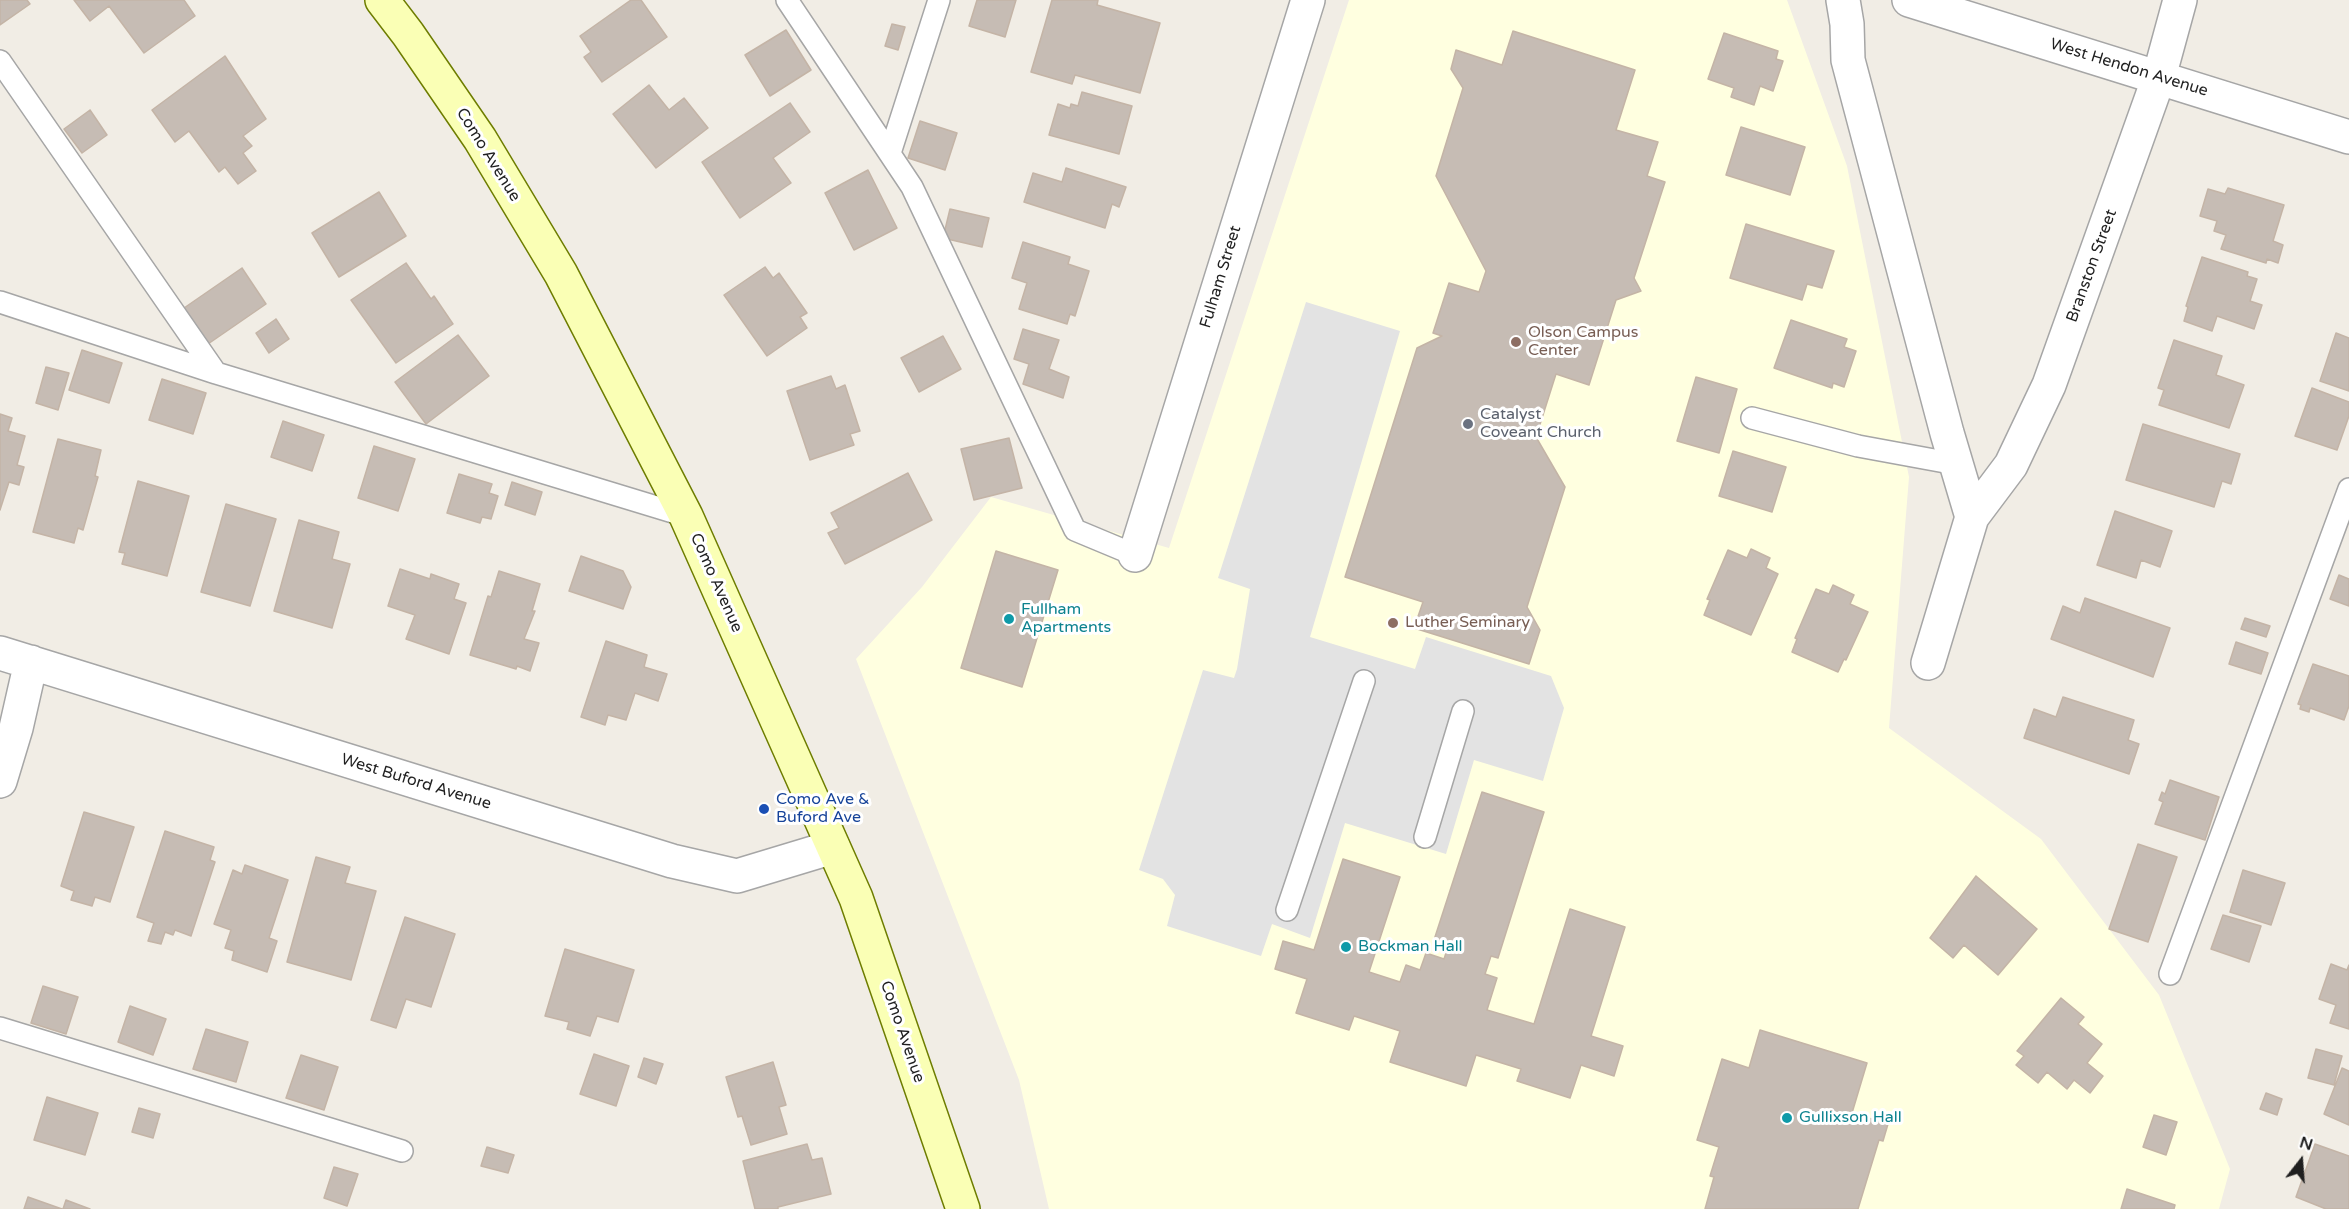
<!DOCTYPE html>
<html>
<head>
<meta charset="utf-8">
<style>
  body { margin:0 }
  #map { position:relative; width:2349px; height:1209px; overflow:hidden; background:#f1ede5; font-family:"Varela Round",sans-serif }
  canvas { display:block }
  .north { position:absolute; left:2271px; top:1131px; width:60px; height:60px; -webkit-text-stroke:4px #fff; paint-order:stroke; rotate:17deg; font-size:16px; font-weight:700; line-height:24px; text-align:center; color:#1f1f1f }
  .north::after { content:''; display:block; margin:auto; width:21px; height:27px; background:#1f1f1f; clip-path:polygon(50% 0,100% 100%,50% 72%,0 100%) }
</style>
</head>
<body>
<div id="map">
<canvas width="2349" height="1209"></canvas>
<div class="north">N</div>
</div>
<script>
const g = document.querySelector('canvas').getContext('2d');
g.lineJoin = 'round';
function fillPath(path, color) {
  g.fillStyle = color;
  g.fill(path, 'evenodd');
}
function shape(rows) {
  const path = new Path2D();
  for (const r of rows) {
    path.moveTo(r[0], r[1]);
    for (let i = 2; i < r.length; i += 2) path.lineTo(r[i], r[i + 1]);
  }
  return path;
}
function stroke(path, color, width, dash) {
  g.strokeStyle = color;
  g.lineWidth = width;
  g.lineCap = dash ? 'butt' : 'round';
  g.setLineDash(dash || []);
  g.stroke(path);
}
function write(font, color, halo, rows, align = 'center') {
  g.font = font + ' "Varela Round",sans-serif';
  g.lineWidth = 6;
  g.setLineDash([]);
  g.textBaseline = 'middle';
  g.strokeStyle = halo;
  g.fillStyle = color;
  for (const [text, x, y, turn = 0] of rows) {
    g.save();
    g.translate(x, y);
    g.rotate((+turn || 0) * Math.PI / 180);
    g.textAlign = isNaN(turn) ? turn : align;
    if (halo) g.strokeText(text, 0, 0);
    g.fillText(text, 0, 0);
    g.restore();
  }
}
const education = shape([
  [1349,0,1787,0,1847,166,1909,477,1889,728,2041,839,2159,995,2230,1169,2219,1209,1049,1209,1019,1080,856,659,922,587,991,497,1169,548]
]);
const parking = shape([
  [1306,302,1400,331,1310,637,1415,669,1426,637,1551,676,1564,708,1543,781,1474,760,1446,854,1345,823,1310,938,1272,924,1261,956,1167,926,1175,895,1163,879,1139,870,1203,670,1234,678,1237,669,1250,589,1218,578]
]);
const building = shape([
  [0,0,27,0,30,4,0,25,0,0],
  [74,0,184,0,195,16,144,53,109,6,90,21,74,0],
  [631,0,641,0,667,37,602,82,584,57,591,52,580,36,631,0],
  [977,0,1016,0,1005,37,969,26,977,0],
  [1052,0,1098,0,1097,5,1160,23,1140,93,1075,75,1072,84,1031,72,1052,0],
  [892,24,905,27,898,50,885,46,892,24],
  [786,30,811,70,770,96,745,55,786,30],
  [1513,31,1635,70,1616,130,1658,142,1647,176,1665,182,1634,278,1641,291,1616,300,1589,385,1556,374,1536,437,1565,487,1527,607,1540,630,1529,664,1414,628,1423,602,1345,577,1417,348,1442,336,1433,333,1449,283,1479,292,1486,271,1436,176,1463,88,1451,69,1456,50,1502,65,1513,31],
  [1724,33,1778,51,1776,59,1783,61,1773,91,1760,86,1754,105,1731,97,1734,88,1708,79,1724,33],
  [225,56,266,119,243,136,252,146,243,153,256,171,238,184,225,167,219,172,189,131,175,142,152,110,225,56],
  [649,85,669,110,684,98,708,128,656,168,613,114,649,85],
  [1082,92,1132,106,1119,154,1049,135,1058,104,1070,108,1071,104,1078,106,1082,92],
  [790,103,810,132,773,158,791,183,740,218,702,162,790,103],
  [90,110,107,135,82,153,64,129,90,110],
  [920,121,957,133,945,170,908,158,920,121],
  [1741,127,1805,147,1790,195,1726,175,1741,127],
  [1066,168,1126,187,1119,207,1112,204,1105,228,1024,202,1033,173,1062,182,1066,168],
  [868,170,897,228,854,250,825,193,868,170],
  [2228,188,2284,205,2273,241,2283,245,2278,263,2267,259,2266,263,2221,249,2226,235,2214,231,2217,221,2200,216,2208,189,2225,194,2228,188],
  [379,192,406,236,339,277,312,233,379,192],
  [950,209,989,218,982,247,943,238,950,209],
  [1746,224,1834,251,1822,288,1807,284,1802,300,1730,278,1746,224],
  [1023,242,1070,257,1068,264,1089,271,1075,316,1070,314,1067,324,1019,309,1027,283,1012,278,1023,242],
  [2202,257,2248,272,2247,276,2257,279,2250,301,2262,305,2254,329,2217,316,2212,331,2184,321,2188,307,2186,306,2202,257],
  [406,263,431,299,434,296,453,324,396,363,351,300,406,263],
  [765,267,773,278,779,273,807,313,800,317,807,328,767,356,724,295,765,267],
  [242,268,266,304,208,344,184,308,242,268],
  [276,319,289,339,269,353,256,333,276,319],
  [1791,320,1847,339,1844,347,1856,351,1844,387,1833,383,1832,388,1774,368,1791,320],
  [1023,329,1059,340,1049,369,1069,377,1063,398,1023,384,1029,364,1014,359,1023,329],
  [2336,333,2349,338,2349,391,2320,381,2336,333],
  [458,335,489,376,426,424,395,382,458,335],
  [943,336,961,369,919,392,901,358,943,336],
  [2174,340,2222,356,2216,375,2244,385,2229,428,2159,405,2164,390,2158,388,2174,340],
  [82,350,122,363,109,403,69,390,82,350],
  [46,367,69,373,58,410,36,403,46,367],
  [831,376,836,389,845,385,860,431,850,434,854,445,810,460,787,391,831,376],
  [1696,377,1737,389,1719,453,1677,441,1696,377],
  [162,379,206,393,193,434,149,420,162,379],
  [2312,388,2349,402,2349,416,2337,450,2295,436,2312,388],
  [0,414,12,418,8,431,25,436,17,465,24,467,19,485,9,482,0,510,0,414],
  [283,421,324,435,312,471,271,457,283,421],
  [2143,424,2240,454,2231,484,2222,481,2214,507,2126,480,2143,424],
  [1009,438,1022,488,974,500,961,449,1009,438],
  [58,439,101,450,95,476,98,477,83,530,78,528,74,543,33,532,58,439],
  [374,446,415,459,398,511,358,498,374,446],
  [1733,451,1786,467,1772,512,1719,496,1733,451],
  [908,473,932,520,845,564,828,533,839,528,831,513,908,473],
  [459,474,492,484,489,493,498,496,491,519,482,517,480,523,447,513,459,474],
  [138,481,189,496,167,576,122,564,125,553,119,552,138,481],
  [512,482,542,492,535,515,505,505,512,482],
  [226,504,276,519,250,606,201,592,226,504],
  [2115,511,2172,531,2160,567,2141,560,2136,578,2097,565,2115,511],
  [299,520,339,532,332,559,350,564,332,628,274,611,299,520],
  [1751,549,1770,558,1766,568,1778,574,1751,635,1704,615,1710,600,1707,599,1728,550,1747,558,1751,549],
  [996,551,1058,570,1022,687,961,668,996,551],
  [581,556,623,571,631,587,623,609,569,591,581,556],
  [400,569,430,579,431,574,459,584,454,599,466,603,449,654,406,639,415,615,388,606,400,569],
  [499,571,540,584,532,611,535,611,524,639,539,643,530,671,517,666,516,669,470,655,488,596,491,597,499,571],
  [2339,575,2349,579,2349,606,2330,599,2339,575],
  [1833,585,1854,595,1850,604,1868,612,1846,660,1844,659,1838,672,1792,652,1797,639,1795,638,1816,589,1829,594,1833,585],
  [2085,598,2170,628,2153,677,2051,639,2063,606,2080,613,2085,598],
  [2245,618,2270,626,2266,637,2241,629,2245,618],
  [606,641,647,655,644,667,667,674,658,701,635,693,626,720,608,715,605,725,581,717,606,641],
  [2236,642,2268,653,2261,674,2229,664,2236,642],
  [2313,664,2349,676,2349,706,2344,720,2310,708,2309,712,2300,709,2301,705,2298,704,2313,664],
  [2063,697,2134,720,2128,740,2139,744,2129,774,2024,738,2034,709,2056,717,2063,697],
  [2170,780,2219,797,2205,840,2155,824,2163,802,2159,800,2162,792,2165,794,2170,780],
  [1482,792,1544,812,1498,958,1491,956,1485,974,1497,978,1487,1010,1534,1024,1570,909,1625,927,1591,1036,1623,1046,1614,1076,1581,1065,1570,1098,1517,1081,1521,1069,1476,1055,1466,1086,1390,1062,1400,1031,1354,1016,1349,1030,1296,1013,1307,979,1275,969,1283,941,1314,950,1343,859,1400,877,1369,972,1400,982,1406,965,1420,970,1426,953,1444,959,1449,944,1434,940,1482,792],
  [84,812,134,827,110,902,95,897,92,906,71,900,74,891,61,886,84,812],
  [165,831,214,847,210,860,215,862,191,936,175,930,173,935,165,932,161,944,148,941,154,923,137,917,165,831],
  [2138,844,2177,857,2148,942,2109,929,2138,844],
  [316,857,350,867,345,883,376,891,351,980,287,962,316,857],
  [245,865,288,880,269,938,277,941,267,972,232,960,234,951,225,948,231,930,214,924,233,870,242,874,245,865],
  [2243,870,2285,883,2271,925,2230,912,2243,870],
  [1976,876,2037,929,1998,975,1964,945,1953,958,1930,938,1976,876],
  [2223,915,2261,926,2249,962,2211,949,2223,915],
  [405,917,455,934,431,1007,406,999,396,1028,371,1020,405,917],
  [565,949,634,970,618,1022,597,1016,590,1036,567,1029,569,1022,545,1016,565,949],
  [2331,964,2347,970,2349,965,2349,1029,2330,1023,2336,1005,2319,999,2331,964],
  [43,986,78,997,66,1034,31,1023,43,986],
  [2061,998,2084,1017,2078,1024,2102,1044,2087,1063,2103,1076,2090,1093,2074,1080,2067,1089,2047,1072,2038,1083,2016,1065,2024,1056,2017,1051,2061,998],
  [130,1006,166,1019,153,1055,118,1042,130,1006],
  [206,1029,248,1042,236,1082,193,1069,206,1029],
  [1760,1030,1867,1063,1852,1113,1888,1124,1883,1141,1879,1140,1858,1209,1705,1209,1714,1177,1710,1176,1719,1147,1697,1140,1722,1059,1749,1068,1760,1030],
  [2316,1049,2342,1056,2334,1085,2308,1078,2316,1049],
  [594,1054,629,1066,616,1106,580,1094,594,1054],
  [301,1055,338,1067,324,1110,286,1098,301,1055],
  [644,1058,663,1064,656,1084,638,1077,644,1058],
  [773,1062,786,1105,779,1107,787,1134,751,1145,742,1116,738,1117,726,1077,773,1062],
  [2342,1068,2349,1071,2349,1125,2324,1114,2342,1068],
  [2266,1093,2282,1099,2277,1115,2260,1109,2266,1093],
  [47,1097,98,1113,85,1155,34,1140,47,1097],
  [139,1108,160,1114,153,1138,132,1132,139,1108],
  [2154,1115,2177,1122,2166,1155,2143,1147,2154,1115],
  [807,1144,812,1160,822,1158,831,1194,778,1207,778,1209,755,1209,743,1161,807,1144],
  [2315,1144,2349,1156,2349,1209,2326,1209,2296,1197,2315,1144],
  [487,1147,514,1155,508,1173,481,1166,487,1147],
  [334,1167,358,1174,347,1206,324,1198,334,1167],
  [2127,1189,2175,1205,2174,1209,2121,1209,2127,1189],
  [28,1197,62,1209,24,1209,28,1197],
  [66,1200,90,1209,63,1209,66,1200]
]);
const lane = shape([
  [787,0,912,187,1075,530,1135,555],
  [0,61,216,373],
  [890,153,939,0],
  [0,302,216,373,686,516],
  [1752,418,1858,446,1956,464],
  [1425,837,1463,711],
  [1287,910,1364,681],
  [2170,974,2349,489],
  [0,1028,402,1151]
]);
const street = shape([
  [1843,0,1847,24,1848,60,1947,433,1972,517],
  [1909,0,2349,137],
  [1135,555,1308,0],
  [0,653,672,861,737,876,833,847],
  [1928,663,1972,517,2011,465,2049,385,2159,77,2180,0],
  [0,781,16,728,31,662]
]);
const secondary = shape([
  [382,0,408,34,480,139,561,274,686,516,856,898,963,1209]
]);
const markers = [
  [1516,342,6,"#8d6e63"],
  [1468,424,6,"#6b7280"],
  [1009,619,6,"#0f9aa8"],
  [1393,623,6,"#8d6e63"],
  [764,809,6,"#1a4fb4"],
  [1346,947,6,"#0f9aa8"],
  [1787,1118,6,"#0f9aa8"]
];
const streetNames = [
  ["West Hendon Avenue",2129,68,17],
  ["Como Avenue",488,155,58],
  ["Branston Street",2092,266,-70],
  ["Fulham Street",1221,277,-73],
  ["Como Avenue",716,583,66],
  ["West Buford Avenue",416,782,17],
  ["Como Avenue",902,1032,71]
];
const educationNames = [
  ["Olson Campus",1528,333],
  ["Center",1528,351],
  ["Luther Seminary",1405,623]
];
const worshipNames = [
  ["Catalyst",1480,415],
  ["Coveant Church",1480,433]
];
const cultureNames = [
  ["Fullham",1021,610],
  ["Apartments",1021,628],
  ["Bockman Hall",1358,947],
  ["Gullixson Hall",1799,1118]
];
const transitNames = [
  ["Como Ave &",776,800],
  ["Buford Ave",776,818]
];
fillPath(education, '#ffffe0');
fillPath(parking, '#e3e3e3');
fillPath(building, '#c6bcb4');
stroke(building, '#c4b4a6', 1.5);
stroke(lane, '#a6a6a6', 24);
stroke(street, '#a6a6a6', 36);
stroke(secondary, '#6e7d00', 36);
stroke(lane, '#fff', 21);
stroke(street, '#fff', 33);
stroke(secondary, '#faffb5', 33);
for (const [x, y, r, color] of markers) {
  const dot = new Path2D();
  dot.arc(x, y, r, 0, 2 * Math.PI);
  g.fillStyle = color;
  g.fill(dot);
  stroke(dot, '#fff', 2);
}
write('16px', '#1f1f1f', '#fff', streetNames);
write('16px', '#785e54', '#fff', educationNames, 'left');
write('16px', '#5b616d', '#fff', worshipNames, 'left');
write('16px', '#0d838f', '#fff', cultureNames, 'left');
write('16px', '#164399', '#fff', transitNames, 'left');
</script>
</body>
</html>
